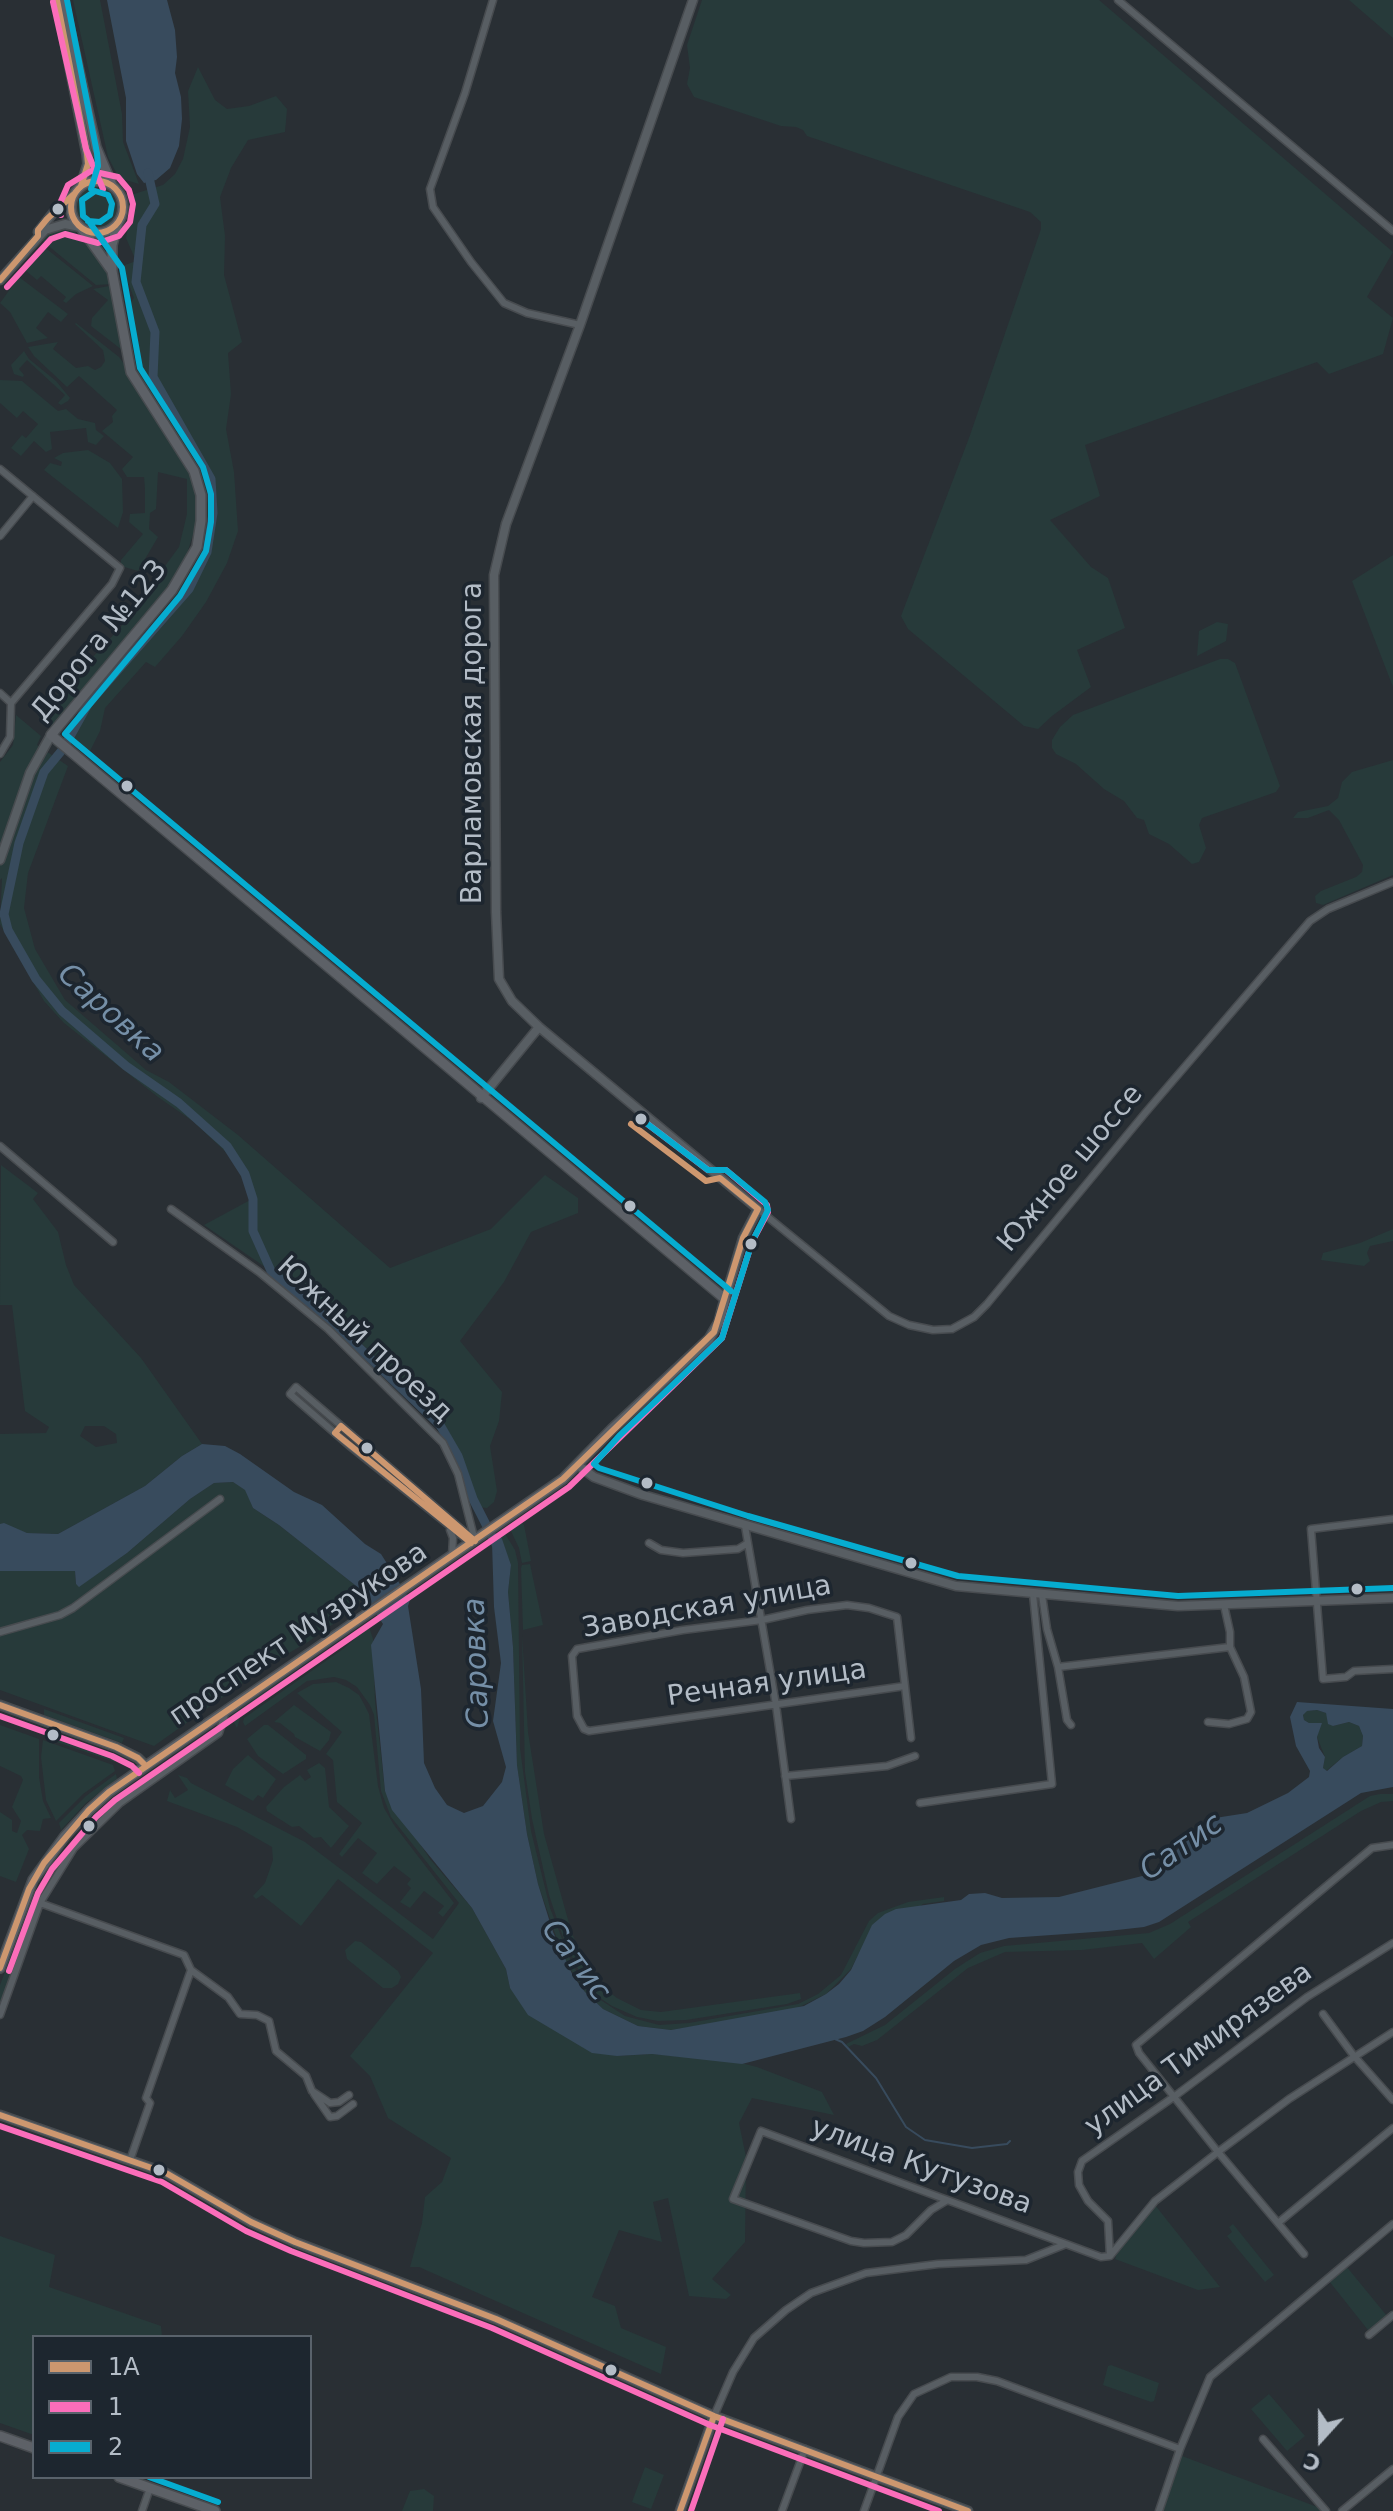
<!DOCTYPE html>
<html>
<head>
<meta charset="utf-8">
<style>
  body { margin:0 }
  #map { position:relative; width:1393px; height:2511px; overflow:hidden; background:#292f34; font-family:"DejaVu Sans",sans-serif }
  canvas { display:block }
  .legend { position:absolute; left:32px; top:2335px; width:280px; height:144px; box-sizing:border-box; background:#1d262f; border:2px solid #59626b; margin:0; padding:10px 14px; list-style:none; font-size:24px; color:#b3bcc6 }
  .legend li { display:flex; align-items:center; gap:16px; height:40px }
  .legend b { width:40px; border:2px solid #59626b }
  .north { position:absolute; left:1281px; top:2399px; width:80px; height:80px; -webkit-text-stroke:6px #1d262f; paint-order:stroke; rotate:201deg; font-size:22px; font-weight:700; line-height:32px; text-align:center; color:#b3bcc6 }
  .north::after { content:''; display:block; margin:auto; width:28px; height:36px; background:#b3bcc6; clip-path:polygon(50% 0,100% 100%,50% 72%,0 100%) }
</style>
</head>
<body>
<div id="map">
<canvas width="1393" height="2511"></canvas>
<ul class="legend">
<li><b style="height:10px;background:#cd976f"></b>1А</li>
<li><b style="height:10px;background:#fb6dba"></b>1</li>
<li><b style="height:10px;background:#06acd0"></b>2</li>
</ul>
<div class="north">С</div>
</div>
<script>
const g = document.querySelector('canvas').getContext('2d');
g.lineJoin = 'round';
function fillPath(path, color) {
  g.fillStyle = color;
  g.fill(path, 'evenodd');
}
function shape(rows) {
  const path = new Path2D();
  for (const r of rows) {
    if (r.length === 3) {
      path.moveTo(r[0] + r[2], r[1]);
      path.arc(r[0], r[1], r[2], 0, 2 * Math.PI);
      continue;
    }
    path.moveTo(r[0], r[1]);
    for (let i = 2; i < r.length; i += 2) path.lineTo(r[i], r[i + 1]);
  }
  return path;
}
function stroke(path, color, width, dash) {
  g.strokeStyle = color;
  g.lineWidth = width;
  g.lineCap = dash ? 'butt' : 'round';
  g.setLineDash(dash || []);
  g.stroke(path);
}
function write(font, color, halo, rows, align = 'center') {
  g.font = font + ' "DejaVu Sans",sans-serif';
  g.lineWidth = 7;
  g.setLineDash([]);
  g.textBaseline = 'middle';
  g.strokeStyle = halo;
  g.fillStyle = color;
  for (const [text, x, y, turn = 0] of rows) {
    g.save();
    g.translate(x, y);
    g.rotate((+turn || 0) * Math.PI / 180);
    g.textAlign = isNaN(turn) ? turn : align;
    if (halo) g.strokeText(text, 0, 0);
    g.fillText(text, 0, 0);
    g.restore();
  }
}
const green = shape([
  [73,0,100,0,122,114,123,142,139,184,119,178,108,157],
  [702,0,1099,0,1393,252,1367,297,1393,318,1383,354,1329,374,1317,362,1085,445,1100,496,1050,520,1091,567,1108,578,1125,628,1077,650,1091,687,1052,716,1038,729,1024,726,908,629,901,616,969,438,1041,229,1041,222,1030,212,807,136,803,130,796,127,781,126,694,97,687,84,690,68,687,45],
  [1349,0,1393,0,1393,38],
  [198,67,215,100,227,109,249,106,276,96,287,109,285,132,248,140,231,168,220,197,225,236,224,275,242,342,228,353,231,394,226,429,234,472,238,531,227,563,206,602,182,636,155,667,146,662,105,708,100,731,90,751,75,748,65,739,65,733,105,678,165,611,193,569,205,534,206,518,200,473,137,371,127,306,134,298,122,266,136,261,126,238,134,194,163,185,175,174,183,159,190,127,188,91],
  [97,207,21],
  [65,227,74,231,99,259,111,275,113,284,96,285,40,239,46,233],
  [43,246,93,286,76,294,66,303,63,301,66,297,41,276,37,280,25,270],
  [19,277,68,314,61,322,48,312,36,328,48,338,27,343,10,312,0,303],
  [109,286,115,289,126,353,91,326,92,318,108,300,93,289],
  [76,323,119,357,127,368,192,471,196,491,197,521,184,564,168,590,52,728,38,716,119,629,164,573,165,566,179,547,187,514,187,479,158,472,156,509,150,513,149,529,158,537,138,571,121,566,121,560,143,534,129,522,130,514,145,513,145,489,144,477,127,477,122,469,133,457,102,431,113,422,112,416,117,410,79,376,67,387,34,356,28,347,58,342,53,349,76,368,88,366,95,370,101,367,105,361,103,350,75,324],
  [24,351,29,359,56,381,70,398,68,401,61,405,58,403,65,395,27,360,19,369,24,375,23,377,14,374,11,365],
  [0,380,22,381,58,411,66,409,78,419,95,423,96,430,104,436,96,445,88,442,86,428,50,432,52,449,46,452,34,441,21,456,11,448,22,435,26,438,38,424,23,411,17,418,0,403],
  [88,450,110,463,122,479,123,512,118,528,44,470,50,463,61,466,62,462,54,458,63,453],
  [1393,555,1393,687,1352,581],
  [1217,622,1228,624,1226,641,1197,656,1199,631],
  [1220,659,1228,659,1235,663,1280,786,1276,792,1202,818,1199,825,1206,848,1199,862,1192,864,1169,844,1149,834,1144,820,1137,818,1124,801,1104,789,1076,764,1056,754,1052,748,1052,740,1060,727,1073,715],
  [16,715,41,736,37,745,68,766,28,873,24,908,35,949,65,1000,146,1070,169,1082,238,1135,390,1268,491,1229,545,1175,578,1198,578,1213,531,1232,504,1282,460,1341,502,1392,499,1421,490,1446,497,1491,494,1502,487,1508,477,1507,449,1432,332,1313,204,1225,252,1199,234,1160,194,1122,158,1097,64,1023,44,1001,0,924,2,878,0,880,0,762,13,745],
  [1393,760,1393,875,1323,905,1316,903,1315,896,1321,891,1356,877,1362,872,1363,865,1339,820,1329,810,1308,818,1293,818,1298,812,1328,806,1338,798,1342,782,1352,772],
  [1,1165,38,1193,33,1199,58,1232,66,1265,74,1285,141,1358,202,1444,182,1456,145,1486,58,1534,27,1533,0,1524,0,1434,46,1433,49,1427,25,1411,12,1305,0,1305],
  [85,1426,104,1426,116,1434,117,1443,96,1447,80,1436],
  [1393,1229,1393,1241,1370,1246,1367,1253,1370,1261,1364,1266,1321,1260,1323,1253,1360,1243],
  [233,1482,246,1490,253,1508,279,1525,360,1589,365,1595,350,1612,308,1642,268,1665,154,1746,0,1690,0,1571,75,1571,76,1584,79,1586,127,1553,190,1499,214,1483],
  [520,1520,524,1525,531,1561,522,1563,519,1548,510,1529],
  [504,1532,515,1550,518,1563,520,1748,531,1831,550,1908,572,1964,590,1993,625,2016,659,2025,689,2023,798,2004,818,1994,841,1975,869,1921,878,1913,908,1902,944,1897,944,1901,923,1904,858,1955,851,1969,826,1994,791,2011,671,2030,638,2026,603,2009,585,1992,564,1959,538,1884,527,1834,517,1765,513,1647,508,1592,511,1565,500,1536],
  [530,1564,543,1625,523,1630,521,1568,522,1565],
  [369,1627,373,1639,375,1701,385,1791,430,1859,472,1908,506,1969,510,1988,617,2056,652,2054,733,2061,757,2067,822,2092,834,2115,752,2098,739,2123,746,2157,745,2242,712,2279,731,2295,726,2299,689,2296,668,2198,653,2202,662,2242,619,2230,592,2297,615,2306,621,2328,666,2347,661,2374,419,2267,410,2267,422,2223,425,2197,442,2182,451,2158,388,2118,370,2076,350,2056,433,1953,338,1879,301,1926,262,1895,256,1899,253,1896,265,1883,273,1860,272,1847,237,1827,167,1801,170,1790,175,1798,188,1790,178,1775,187,1778,191,1783,305,1842,433,1939,459,1903,391,1817,381,1791,374,1715,370,1705,357,1687,346,1680,334,1677,307,1681,245,1726,243,1722,244,1718,343,1649],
  [356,1632,337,1649,302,1671,241,1715,237,1728,231,1717,235,1711],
  [522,1634,528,1732,544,1834,572,1934,595,1981,617,1998,641,2010,661,2012,800,1993,801,1999,787,2004,686,2020,658,2021,637,2017,612,2006,600,1998,583,1979,564,1940,549,1895,532,1819,525,1772],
  [336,1682,349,1688,359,1695,364,1704,369,1714,378,1786,384,1808,394,1825,454,1903,443,1917,438,1913,444,1906,424,1891,410,1908,400,1902,411,1888,407,1884,411,1879,394,1866,377,1884,362,1873,377,1853,358,1838,342,1857,339,1854,362,1823,337,1802,333,1760,326,1754,342,1732,297,1693,313,1684],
  [294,1705,331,1732,329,1740,320,1751,295,1737,294,1734,280,1723,274,1722],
  [44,1709,124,1738,122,1743,44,1715],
  [1306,1711,1317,1710,1326,1713,1333,1726,1349,1722,1359,1726,1363,1736,1362,1746,1343,1757,1326,1771,1323,1768,1325,1757,1317,1737,1320,1723,1309,1723,1304,1720,1303,1715],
  [0,1725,39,1739,39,1777,43,1801,51,1818,43,1819,40,1831,27,1830,22,1835,29,1849,16,1882,0,1876,0,1812,12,1820,12,1831,17,1833,21,1821,12,1807,23,1780,21,1776,0,1766],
  [264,1725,268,1725,306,1755,306,1759,283,1774,258,1756,247,1739],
  [44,1731,118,1755,115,1762,45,1738],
  [43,1740,113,1765,115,1771,83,1794,56,1821,46,1800,41,1757],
  [248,1755,276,1779,263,1798,258,1795,253,1801,225,1785,233,1769],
  [319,1763,325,1768,329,1807,349,1826,331,1848,321,1837,314,1838,299,1826,292,1827,267,1811,266,1807,284,1787,300,1775,305,1781,311,1777,307,1770],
  [116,1774,117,1779,86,1803,61,1830,59,1823,86,1796],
  [1380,1794,1393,1794,1393,1801,1381,1802,1361,1811,1188,1922,1191,1927,1154,1959,1142,1943,1082,1950,1005,1952,968,1968,877,2040,862,2046,854,2044,848,2047,846,2044,885,2025,955,1969,980,1953,1004,1946,1149,1933,1170,1924,1370,1796],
  [34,1895,39,1898,0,2003,0,1985],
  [355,1941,361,1942,398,1971,401,1977,398,1984,392,1988,383,1988,347,1959,345,1950],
  [1155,2205,1220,2287,1198,2290,1115,2259,1121,2242],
  [1233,2224,1274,2275,1265,2282,1227,2236,1232,2232,1229,2227],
  [0,2236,55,2255,49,2287,161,2326,162,2337,34,2337,34,2435,0,2423],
  [1346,2266,1387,2316,1368,2330,1329,2281],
  [1111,2365,1159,2383,1154,2401,1151,2402,1103,2385,1108,2366],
  [1269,2394,1305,2436,1287,2451,1251,2409],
  [1182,2456,1328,2511,1163,2511],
  [645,2467,664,2475,651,2509,632,2502],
  [424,2489,434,2496,433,2511,402,2511,410,2491]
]);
const water = shape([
  [107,0,167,0,175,30,177,57,175,73,181,97,182,119,179,146,170,168,156,180,144,183,137,174,126,141,126,98],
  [202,1444,225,1446,240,1454,294,1492,322,1505,365,1544,381,1554,410,1600,408,1606,421,1689,424,1763,435,1788,447,1805,464,1813,483,1806,502,1782,506,1767,493,1721,501,1663,494,1607,492,1542,500,1536,502,1539,511,1565,508,1592,513,1647,517,1765,527,1834,538,1884,553,1932,573,1976,585,1992,603,2009,638,2026,671,2030,804,2006,826,1994,839,1984,851,1970,872,1925,885,1914,896,1909,961,1900,969,1894,985,1893,1002,1898,1059,1897,1154,1873,1185,1842,1215,1818,1247,1813,1288,1793,1309,1777,1310,1771,1296,1746,1290,1717,1297,1702,1393,1709,1393,1787,1361,1793,1159,1922,1144,1927,1108,1931,1009,1938,981,1945,954,1961,885,2017,863,2031,846,2037,742,2064,652,2054,617,2056,592,2053,528,2015,510,1988,506,1969,472,1908,392,1810,385,1791,371,1645,383,1624,360,1589,279,1525,253,1508,245,1490,233,1482,214,1483,190,1499,127,1553,79,1587,76,1584,75,1571,0,1571,0,1524,4,1523,27,1533,58,1534,145,1486,182,1456],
  [1307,1711,1317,1710,1326,1713,1328,1724,1333,1726,1349,1722,1359,1726,1363,1736,1362,1746,1343,1757,1327,1771,1323,1768,1325,1757,1319,1748,1317,1737,1322,1723,1309,1723,1304,1720,1303,1715]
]);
const stream = shape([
  [835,2039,842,2042,876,2078,906,2127,925,2140,972,2148,1007,2144,1010,2141]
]);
const river = shape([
  [148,173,155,204,142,225,136,282,155,332,153,377,211,479,213,513,207,552,189,589,88,704,63,749,44,772,19,843,4,914,8,930,36,979,62,1011,126,1066,179,1103,227,1146,245,1174,253,1199,253,1231,271,1271,348,1337,440,1425,458,1456,473,1499,499,1550]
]);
const minor = shape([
  [493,0,465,93,430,189,433,207,471,262,504,303,527,313,580,325],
  [1118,0,1393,231],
  [0,469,120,568,112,584,11,703,10,737,0,754],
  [0,536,33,496],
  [0,693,11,703],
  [0,1146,113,1242],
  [171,1209,259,1272,328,1329,443,1443,458,1474,475,1541],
  [758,1209,889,1316,909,1325,933,1330,952,1329,974,1317,987,1304,1146,1112,1310,921,1328,909,1393,882],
  [1393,1519,1311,1529,1323,1679,1346,1677,1354,1671,1393,1669],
  [745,1526,776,1705,791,1819],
  [450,1530,453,1538,452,1556],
  [471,1543,351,1447,290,1394,296,1387,475,1541],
  [649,1543,661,1550,683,1553,738,1549,748,1543],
  [1042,1595,1047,1629,1058,1667,1067,1720,1071,1725],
  [0,1632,60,1615,73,1608,220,1499],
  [1058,1667,1230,1647],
  [905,1686,589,1731,584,1729,577,1716,572,1656,577,1649,683,1630,762,1620,807,1610,847,1605,869,1608,897,1617,911,1738],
  [1208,1722,1229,1724,1247,1719,1251,1712,1244,1677,1230,1647,1230,1632,1224,1605],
  [785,1776,887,1766,915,1756],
  [920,1803,1052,1784,1033,1594],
  [40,1903,184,1955,191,1970,228,1997,240,2014,257,2015,269,2021,276,2051,306,2076,312,2091,330,2103,339,2102,349,2095],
  [1323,2014,1354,2056,1393,2100],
  [0,2015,40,1903,74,1848,120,1803,219,1733,226,1711],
  [314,2094,330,2117,337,2116,353,2104],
  [130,2160,150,2103,146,2098,191,1970],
  [946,2201,931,2210,906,2235,892,2242,864,2243,851,2241,733,2199,761,2131,1066,2244],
  [1278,2223,1393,2128],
  [1304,2254,1218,2152,1139,2053,1136,2045,1372,1848,1393,1845],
  [1110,2256,1108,2221,1088,2201,1079,2185,1078,2172,1082,2161,1175,2096,1307,1997,1393,1943],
  [1369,2335,1393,2315],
  [714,2416,733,2372,754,2338,786,2310,811,2293,866,2273,938,2264,1026,2260,1066,2244,1101,2257,1110,2256,1155,2201,1218,2152,1289,2099,1393,2032],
  [1263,2439,1326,2511],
  [142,2511,150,2488],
  [782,2511,805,2449],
  [864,2511,898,2417,914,2394,951,2377,977,2377,997,2381,1180,2449],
  [1159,2511,1180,2449,1210,2377,1393,2224],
  [1342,2511,1393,2469]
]);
const tertiary = shape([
  [693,0,580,325,506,524,494,575,496,912,499,979,512,1001,539,1027,758,1209,743,1238,725,1299],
  [38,232,57,208,73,195],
  [0,280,45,230,65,224,80,227],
  [0,860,30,773,51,735],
  [481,1098,539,1027],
  [579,1466,594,1477,643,1495,956,1586,1178,1606,1393,1598],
  [0,1705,116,1747,138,1758,146,1766],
  [0,2115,166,2173,251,2222,295,2242,496,2319,714,2416,968,2511],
  [680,2511,714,2416]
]);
const secondary = shape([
  [57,0,87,154,88,164,81,186],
  [63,0,96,147,112,185],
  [97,207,26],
  [82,229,112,271],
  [0,1968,33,1880,65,1836,89,1810,109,1792,146,1766,563,1479,612,1429,709,1339,719,1322,725,1299,51,735,172,590,197,547,201,521,201,495,194,471,131,372,112,271,112,245,118,222],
  [0,2436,34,2448],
  [119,2477,215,2511]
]);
const bus1 = shape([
  [57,0,87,154,88,164,81,186],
  [97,207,26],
  [0,280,38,236,38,230,47,219,73,195],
  [471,1543,335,1433,341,1426,475,1541],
  [0,1705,116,1747,138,1758,146,1766],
  [0,1968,29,1889,44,1863,89,1810,109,1792,563,1479,714,1332,743,1238,758,1209,720,1178,706,1181,631,1124],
  [0,2115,166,2173,251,2222,295,2242,496,2319,714,2416,968,2511],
  [680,2511,714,2416]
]);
const bus2 = shape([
  [53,2,86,149,103,189],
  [7,287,51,239,65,234,98,243,119,236,130,222,133,204,129,190,118,177,91,171,68,185,61,201,61,215],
  [0,1716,112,1756,132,1766,139,1773],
  [9,1971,38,1893,52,1869,96,1817,115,1800,569,1487,722,1338,752,1242,768,1212,767,1205,726,1170,708,1170,637,1116],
  [0,2126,162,2182,246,2231,291,2251,492,2328,710,2425,939,2511],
  [691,2511,723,2419]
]);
const bus3 = shape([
  [67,0,97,153,98,166,91,189],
  [88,220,83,216,82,200,95,191,108,195,112,204,110,215,100,222,88,221],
  [90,223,122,268,140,368,203,467,211,494,211,522,206,551,180,596,65,734,731,1291],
  [637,1116,708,1170,726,1170,765,1202,768,1210,752,1242,722,1338,619,1436,594,1464,599,1468,748,1516,958,1576,1178,1596,1393,1588],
  [149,2477,218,2502]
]);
const markers = [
  [58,209,7,"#b3bcc6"],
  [127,786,7,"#b3bcc6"],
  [641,1119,7,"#b3bcc6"],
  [630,1206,7,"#b3bcc6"],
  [751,1244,7,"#b3bcc6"],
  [367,1448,7,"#b3bcc6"],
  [647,1483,7,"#b3bcc6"],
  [911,1563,7,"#b3bcc6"],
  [1357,1589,7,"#b3bcc6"],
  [53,1735,7,"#b3bcc6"],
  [89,1826,7,"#b3bcc6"],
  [159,2170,7,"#b3bcc6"],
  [611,2370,7,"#b3bcc6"]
];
const streetNames = [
  ["Дорога №123",100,641,-51],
  ["Варламовская дорога",474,743,-90],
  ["Южное шоссе",1071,1169,-50],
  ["Южный проезд",364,1340,43],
  ["Заводская улица",707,1608,-10],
  ["проспект Музрукова",299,1635,-34],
  ["Речная улица",767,1684,-8],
  ["улица Тимирязева",1199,2050,-36],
  ["улица Кутузова",921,2167,20]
];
const waterNames = [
  ["Саровка",110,1014,42],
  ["Саровка",478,1663,-92],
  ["Сатис",1182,1848,-35],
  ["Сатис",575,1961,53]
];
fillPath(green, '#273a3a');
fillPath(water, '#384b5d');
stroke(stream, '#384b5d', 2);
stroke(river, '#384b5d', 9);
stroke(minor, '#474b4f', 9);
stroke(tertiary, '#474b4f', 11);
stroke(secondary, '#474b4f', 12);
stroke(minor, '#585e63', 6);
stroke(tertiary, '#585e63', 8);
stroke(secondary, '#5d6167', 9);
stroke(bus1, '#cd976f', 6);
stroke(bus2, '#fb6dba', 6);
stroke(bus3, '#06acd0', 6);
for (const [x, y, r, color] of markers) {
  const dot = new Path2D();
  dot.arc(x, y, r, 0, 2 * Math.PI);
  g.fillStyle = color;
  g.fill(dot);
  stroke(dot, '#1d262f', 3);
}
write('28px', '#b3bcc6', '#1d262f', streetNames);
write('italic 30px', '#758fa7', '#1d262f', waterNames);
</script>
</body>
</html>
